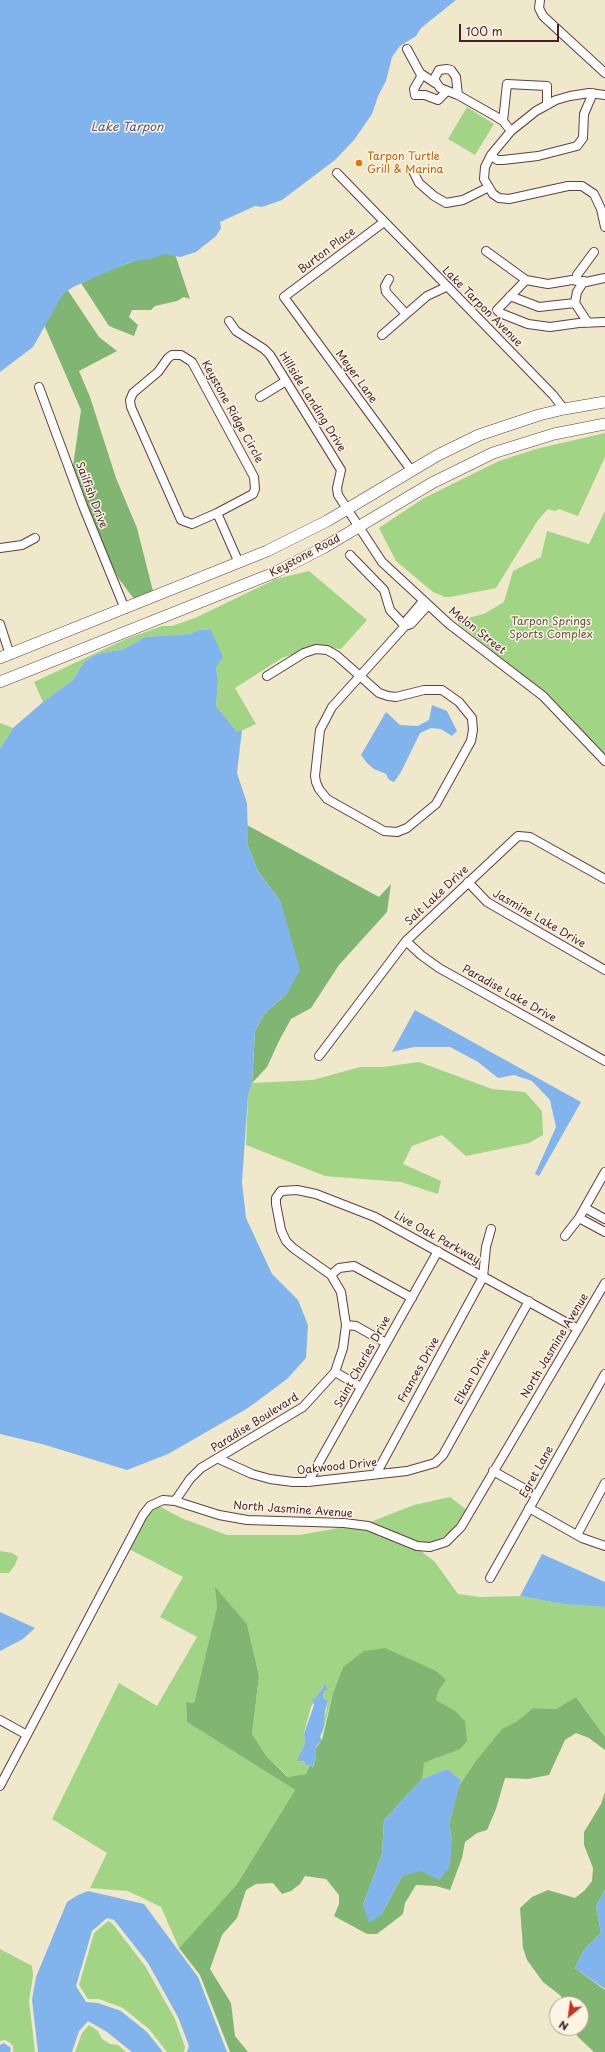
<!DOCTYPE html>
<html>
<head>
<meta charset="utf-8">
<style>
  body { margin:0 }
  #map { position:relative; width:605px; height:2052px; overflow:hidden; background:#f0e8cb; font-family:"Playpen Sans",sans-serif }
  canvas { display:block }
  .north { position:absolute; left:549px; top:1996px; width:40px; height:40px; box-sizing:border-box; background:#fcf5e5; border:1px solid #b59f9b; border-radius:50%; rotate:209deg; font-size:11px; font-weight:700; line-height:16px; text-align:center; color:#4a1f2b }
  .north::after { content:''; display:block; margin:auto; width:14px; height:18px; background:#c8321e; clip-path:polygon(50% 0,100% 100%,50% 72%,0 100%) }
  .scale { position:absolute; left:459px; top:24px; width:100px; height:18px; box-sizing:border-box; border:2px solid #4a1f2b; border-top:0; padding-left:5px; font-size:12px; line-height:14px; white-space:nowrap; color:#4a1f2b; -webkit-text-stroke:3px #fcf5e5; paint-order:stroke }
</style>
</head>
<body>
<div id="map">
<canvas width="605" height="2052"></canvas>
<div class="north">N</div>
<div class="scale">100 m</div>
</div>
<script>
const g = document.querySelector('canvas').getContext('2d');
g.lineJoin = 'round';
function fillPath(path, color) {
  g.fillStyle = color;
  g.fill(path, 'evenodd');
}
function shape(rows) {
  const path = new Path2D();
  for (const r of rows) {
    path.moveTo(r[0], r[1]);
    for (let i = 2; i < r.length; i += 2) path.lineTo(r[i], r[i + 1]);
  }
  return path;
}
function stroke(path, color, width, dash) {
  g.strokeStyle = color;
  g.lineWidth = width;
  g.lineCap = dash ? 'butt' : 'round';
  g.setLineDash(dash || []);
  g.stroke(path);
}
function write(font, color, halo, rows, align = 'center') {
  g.font = font + ' "Playpen Sans",sans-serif';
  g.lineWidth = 3;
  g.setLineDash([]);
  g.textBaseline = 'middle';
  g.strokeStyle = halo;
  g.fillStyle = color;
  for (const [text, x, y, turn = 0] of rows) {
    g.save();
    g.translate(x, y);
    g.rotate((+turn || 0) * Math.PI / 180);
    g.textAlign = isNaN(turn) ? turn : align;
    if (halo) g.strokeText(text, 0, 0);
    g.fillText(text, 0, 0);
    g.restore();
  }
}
const green = shape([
  [467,107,494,124,475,155,448,139],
  [605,433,605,457,578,516,559,509,555,511,548,509,538,520,496,588,450,597,445,597,433,592,396,561,379,528,424,498,499,461,536,449],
  [605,511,605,756,551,698,458,623,468,618,484,614,504,602,513,571,541,557,547,531,589,544],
  [309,571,367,620,341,649,317,647,282,658,235,688,256,724,237,733,216,706,218,680,216,667,199,630,190,634,145,637,124,649,97,654,84,662,73,680,43,702,34,682,126,639,162,626,172,626,195,618,276,579],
  [0,723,13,728,0,749],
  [419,1062,492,1089,525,1092,542,1111,543,1135,529,1143,466,1156,442,1135,412,1146,403,1164,441,1181,438,1194,401,1182,325,1176,246,1145,248,1096,252,1083,313,1080,360,1067,383,1067],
  [450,1497,467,1510,451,1532,435,1542,418,1543,385,1528,368,1523,414,1505],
  [159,1506,181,1518,227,1535,299,1535,345,1527,367,1530,421,1551,435,1562,458,1594,480,1597,520,1596,563,1604,605,1607,605,1737,576,1697,556,1709,533,1708,516,1722,502,1730,475,1762,459,1786,461,1780,447,1769,422,1779,423,1763,438,1758,454,1710,436,1700,439,1690,343,1667,333,1693,321,1738,328,1701,324,1699,323,1695,325,1690,327,1690,323,1686,311,1707,304,1733,305,1743,300,1754,301,1761,310,1765,306,1774,289,1777,267,1757,252,1734,259,1676,247,1624,216,1589,217,1607,194,1703,186,1702,187,1722,295,1790,237,1884,179,1948,161,1907,128,1891,90,1888,107,1853,52,1819,119,1683,157,1706,197,1637,160,1617,183,1577,129,1549,147,1515],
  [0,1551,12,1553,18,1557,15,1565,9,1573,0,1573],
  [108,1921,112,1923,145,1966,175,2019,185,2047,184,2052,167,2052,149,2029,123,2008,99,1999,88,1999,79,1985,94,1933],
  [0,1949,32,1966,33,1976,29,2001,35,2052,13,2052,13,2046,9,2042,5,2040,0,2041],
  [89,2025,98,2031,102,2039,110,2044,118,2045,126,2052,75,2052,82,2033]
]);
const forest = shape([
  [173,248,190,299,184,297,177,301,155,306,151,310,132,310,129,317,138,325,134,336,109,326,81,283,108,271,162,250],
  [67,289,99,337,117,351,79,371,90,397,116,478,137,528,153,591,134,599,119,579,106,555,73,466,81,410,42,320],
  [247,825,379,897,391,884,387,912,339,965,311,1008,291,1019,279,1041,267,1067,252,1083,255,1031,265,1013,287,994,281,902,258,871,248,846],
  [215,1587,247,1624,259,1676,252,1734,267,1757,288,1777,306,1774,310,1765,313,1767,316,1758,316,1748,322,1740,333,1693,343,1667,364,1651,385,1648,436,1671,446,1680,439,1690,436,1700,454,1710,465,1721,467,1741,460,1749,424,1763,422,1779,384,1820,382,1854,363,1905,381,1915,402,1876,421,1870,452,1841,449,1824,459,1786,475,1762,502,1729,516,1722,533,1708,556,1709,576,1697,605,1737,605,1750,589,1738,576,1733,565,1740,549,1775,528,1779,505,1778,496,1809,487,1830,477,1833,465,1842,462,1858,450,1890,436,1886,416,1885,405,1903,403,1914,377,1934,367,1934,334,1916,339,1904,339,1895,326,1879,305,1876,300,1884,291,1891,282,1894,273,1883,256,1884,246,1890,237,1918,222,1935,210,1969,231,2003,235,2036,248,2052,230,2052,200,1975,179,1948,237,1884,295,1790,187,1722,186,1702,194,1703,217,1607],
  [605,1792,605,1889,596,1907,601,1933,584,1950,575,1968,605,1990,605,2052,594,2052,578,2037,573,2028,581,2028,581,2004,564,2004,561,1996,543,1982,527,1960,523,1948,520,1908,532,1897,548,1890,575,1898,585,1890,592,1881,593,1868,584,1845,584,1832,601,1804]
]);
const water = shape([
  [0,0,456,0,421,28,416,36,400,46,392,57,386,81,378,96,372,114,354,140,335,160,282,200,262,207,255,206,220,222,221,228,216,236,196,252,180,257,165,254,150,259,130,262,73,287,63,294,33,347,0,372],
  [199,630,211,630,223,657,216,667,218,680,216,706,237,732,242,730,237,773,247,803,248,846,258,871,281,902,300,970,287,994,265,1013,255,1031,252,1083,248,1096,242,1182,246,1218,272,1274,298,1300,308,1325,306,1358,287,1379,248,1408,168,1454,127,1470,42,1444,0,1434,0,749,13,728,43,702,73,680,84,662,97,654,124,649,145,637,190,634],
  [432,705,447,711,457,731,452,736,441,729,431,728,420,733,401,772,394,782,389,780,386,774,374,769,367,763,361,755,386,712,400,725,418,726,429,720],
  [415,1010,581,1102,539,1176,535,1174,556,1127,550,1100,532,1081,514,1075,498,1078,478,1062,450,1047,414,1047,392,1052],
  [542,1554,605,1582,605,1607,563,1604,520,1596],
  [0,1612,35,1628,23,1639,0,1651],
  [325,1684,328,1690,325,1690,323,1695,324,1699,328,1701,325,1711,324,1727,320,1737,322,1740,316,1747,316,1758,312,1768,311,1765,307,1765,303,1761,297,1761,305,1743,304,1734,314,1705,312,1699,315,1699],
  [447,1769,461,1780,449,1824,452,1841,450,1867,439,1880,421,1871,402,1876,381,1915,369,1923,363,1905,382,1854,384,1820,422,1779],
  [605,1889,605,1989,575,1968,584,1950,601,1933,596,1907],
  [88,1891,144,1904,198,1977,227,2052,187,2052,189,2046,178,2017,148,1963,114,1920,107,1918,92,1931,76,1986,86,2002,98,2003,121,2011,147,2032,163,2052,132,2052,107,2032,88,2021,79,2031,72,2052,38,2052,32,2000,36,1977,67,1902,78,1895],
  [4,2043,11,2048,10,2052,0,2052,0,2045]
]);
const street = shape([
  [540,0,539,8,543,16,605,73],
  [407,49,420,73,435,83],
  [422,75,414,89,415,95,425,95,438,100,447,91],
  [458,95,456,77,451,70,447,69,439,70,434,79,440,88,458,95,495,116,503,121,511,131],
  [605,95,589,93,570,96,556,100,536,111,511,131,491,155,485,167,484,179,493,194,499,198,509,199,568,186,582,186,594,194,601,209,605,227],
  [503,121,507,84,547,86,547,105],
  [491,155,497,160,503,160,538,156,577,146,583,138,584,114,593,93],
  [413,171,419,183,434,196,446,203,463,200,487,188],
  [337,173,553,395,564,409],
  [384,222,284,297,411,470],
  [486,251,526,280],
  [605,278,586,282,572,280,548,284,526,280,497,310,500,313,528,324,550,327,579,323,605,322],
  [389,279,385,286,386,292,406,314],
  [577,281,577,275,594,252],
  [584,281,577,292,575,303,588,323],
  [510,296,539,307,575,303],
  [229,321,236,331,264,349,270,355,341,470,337,488,338,495,382,562,449,624,543,696,605,761],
  [382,335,427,296,446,287],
  [39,387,83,506,125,609],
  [260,397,286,381],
  [217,513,192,524,181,520,131,407,130,400,133,393,158,372,168,358,172,355,181,355,192,362,254,477,255,489,253,494,217,513,239,563],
  [0,548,22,545,35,538],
  [350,555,384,590,390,610,405,626],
  [0,624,10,655],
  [405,626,407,620,423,601],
  [267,676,304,653,316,649,327,650,336,655,360,676,405,626,411,624,428,605],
  [360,676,379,693,388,696,396,697,424,690,442,690,459,702,472,718,473,730,471,741,436,804,407,828,397,832,384,831,327,799,319,789,316,782,315,776,320,730,332,707,360,676],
  [468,882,487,902,605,970],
  [406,941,421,955,439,968,605,1061],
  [319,1056,406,941,518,836,530,837,605,879],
  [585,1208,605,1219],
  [579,1218,605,1232],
  [565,1236,579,1218,605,1172],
  [331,1275,339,1268,354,1266,412,1298],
  [346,1325,356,1326,386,1343],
  [335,1372,361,1387],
  [219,1459,252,1474,270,1479,293,1482,308,1482,407,1471,435,1463,443,1455,529,1301],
  [493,1471,536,1495],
  [376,1474,483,1277,486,1247,491,1229],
  [308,1482,438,1251],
  [175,1501,190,1479,201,1468,303,1407,335,1372,343,1348,346,1325,341,1292,331,1275,293,1248,286,1241,281,1230,276,1204,276,1198,281,1191,297,1190,316,1194,375,1217,578,1329],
  [529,1508,582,1538,605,1546],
  [577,1535,605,1483],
  [490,1578,605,1374],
  [0,1720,27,1735],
  [0,1786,143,1515,150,1506,163,1500,175,1501,219,1515,247,1520,344,1523,368,1526,417,1546,430,1547,446,1542,461,1527,605,1283]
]);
const secondary = shape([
  [0,658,267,551,327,521,438,455,479,435,539,415,564,409,605,402],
  [0,682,276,572,323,548,432,483,493,453,554,434,605,424]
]);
const markers = [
  [359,163,4,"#e8710a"]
];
const foodNames = [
  ["Tarpon Turtle",367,157],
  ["Grill & Marina",367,170]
];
const streetNames = [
  ["Burton Place",327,251,-37],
  ["Lake Tarpon Avenue",482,307,45],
  ["Meyer Lane",356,377,54],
  ["Hillside Landing Drive",312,402,58],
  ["Keystone Ridge Circle",232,412,61],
  ["Sailfish Drive",91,495,69],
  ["Keystone Road",305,556,-28],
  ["Melon Street",477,631,38],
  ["Salt Lake Drive",437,896,-43],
  ["Jasmine Lake Drive",539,919,30],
  ["Paradise Lake Drive",509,994,29],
  ["Live Oak Parkway",437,1238,29],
  ["North Jasmine Avenue",555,1346,-59],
  ["Saint Charles Drive",363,1362,-61],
  ["Frances Drive",419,1370,-61],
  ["Elkan Drive",473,1377,-61],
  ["Paradise Boulevard",255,1423,-32],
  ["Oakwood Drive",337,1467,-6],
  ["Egret Lane",537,1472,-61],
  ["North Jasmine Avenue",293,1510,4]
];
const parkNames = [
  ["Tarpon Springs",551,622],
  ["Sports Complex",551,635]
];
const waterNames = [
  ["Lake Tarpon",127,128]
];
fillPath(green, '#a1d484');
fillPath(forest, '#80b672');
fillPath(water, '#81b3ed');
stroke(street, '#633d43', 10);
stroke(secondary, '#633d43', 12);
stroke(street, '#fff', 8);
stroke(secondary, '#fff', 11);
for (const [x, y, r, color] of markers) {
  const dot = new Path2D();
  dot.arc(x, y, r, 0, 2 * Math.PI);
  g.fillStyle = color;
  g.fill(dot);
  stroke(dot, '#fcf5e5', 1.5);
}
write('11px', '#c56008', '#fcf5e5', foodNames, 'left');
write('11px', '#4a1f2b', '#fcf5e5', streetNames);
write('11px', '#645546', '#fcf5e5', parkNames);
write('italic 12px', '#5d536f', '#fcf5e5', waterNames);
</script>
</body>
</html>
